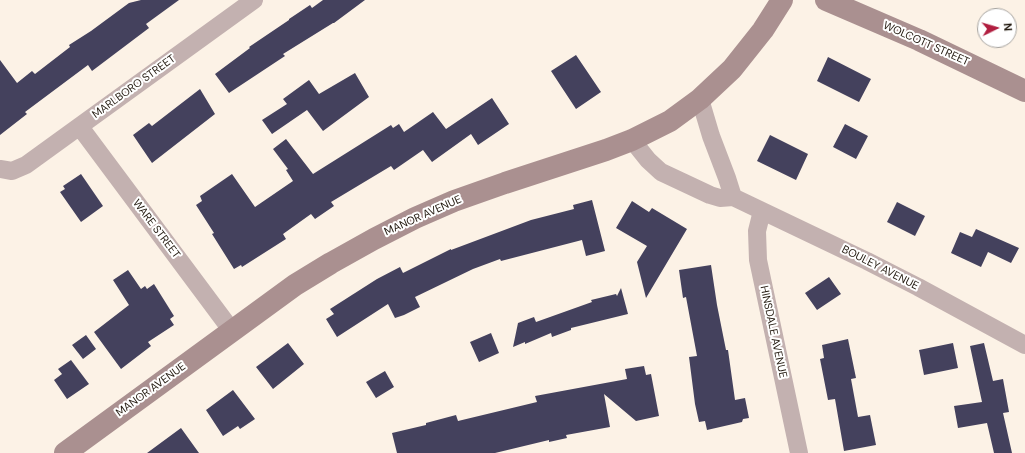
<!DOCTYPE html>
<html>
<head>
<meta charset="utf-8">
<style>
  body { margin:0 }
  #map { position:relative; width:1025px; height:453px; overflow:hidden; background:#fcf2e6; font-family:"DM Sans",sans-serif }
  canvas { display:block }
  .north { position:absolute; left:977px; top:8px; width:40px; height:40px; box-sizing:border-box; background:#fff; border:1px solid #a6a39f; border-radius:50%; rotate:85deg; font-size:11px; font-weight:700; line-height:16px; text-align:center; color:#21180e }
  .north::after { content:''; display:block; margin:auto; width:14px; height:18px; background:#b11e40; clip-path:polygon(50% 0,100% 100%,50% 72%,0 100%) }
</style>
</head>
<body>
<div id="map">
<canvas width="1025" height="453"></canvas>
<div class="north">N</div>
</div>
<script>
const g = document.querySelector('canvas').getContext('2d');
g.lineJoin = 'round';
function fillPath(path, color) {
  g.fillStyle = color;
  g.fill(path, 'evenodd');
}
function shape(rows) {
  const path = new Path2D();
  for (const r of rows) {
    path.moveTo(r[0], r[1]);
    for (let i = 2; i < r.length; i += 2) path.lineTo(r[i], r[i + 1]);
  }
  return path;
}
function stroke(path, color, width, dash) {
  g.strokeStyle = color;
  g.lineWidth = width;
  g.lineCap = dash ? 'butt' : 'round';
  g.setLineDash(dash || []);
  g.stroke(path);
}
function write(font, color, halo, rows, align = 'center') {
  g.font = font + ' "DM Sans",sans-serif';
  g.lineWidth = 4;
  g.setLineDash([]);
  g.textBaseline = 'middle';
  g.strokeStyle = halo;
  g.fillStyle = color;
  for (const [text, x, y, turn = 0] of rows) {
    g.save();
    g.translate(x, y);
    g.rotate((+turn || 0) * Math.PI / 180);
    g.textAlign = isNaN(turn) ? turn : align;
    if (halo) g.strokeText(text, 0, 0);
    g.fillText(text, 0, 0);
    g.restore();
  }
}
const building = shape([
  [141,0,179,0,146,24,149,28,92,71,88,65,25,112,27,114,0,135,0,60,17,83,32,71,35,74,70,47,69,45,91,31,129,3],
  [323,0,365,0,334,23,333,23,283,54,285,56,229,93,215,74,250,48,249,47,289,20,289,19,310,5,312,8],
  [576,55,601,92,576,109,551,71],
  [828,57,871,79,859,102,817,81],
  [355,73,369,97,323,131,307,110,272,134,262,120,287,104,283,99,309,80,319,94],
  [200,89,215,114,152,163,133,135,149,123,152,126],
  [492,98,509,124,478,145,471,134,432,162,423,150,394,170,391,166,331,202,334,206,315,219,311,214,283,234,286,239,242,267,241,265,234,269,212,234,214,233,196,205,202,201,200,196,232,174,255,207,293,181,286,170,288,169,273,149,286,139,313,174,391,125,393,128,399,124,404,132,433,112,446,129],
  [845,124,868,136,856,159,833,147],
  [770,135,808,154,796,180,757,161],
  [81,174,103,206,81,222,60,192,65,189,63,186],
  [592,200,605,251,586,256,582,240,501,261,500,259,473,269,415,297,420,307,404,315,395,318,388,304,337,337,326,319,334,314,330,309,377,279,400,267,403,273,451,249,451,250,531,220,574,209,573,205],
  [632,201,649,212,652,208,687,229,646,298,637,262,647,246,616,228],
  [897,202,925,216,915,236,887,222],
  [976,229,1019,248,1011,263,988,252,981,267,951,253,960,232,972,237],
  [711,265,717,305,726,350,728,350,735,400,745,398,749,418,743,419,742,422,707,430,705,421,699,422,695,404,689,357,697,356,686,297,683,298,679,270],
  [128,270,141,289,145,286,147,289,154,284,174,316,170,319,174,325,148,342,151,346,121,369,94,332,129,305,113,280],
  [829,277,841,294,817,310,805,293],
  [621,288,628,314,571,328,571,330,552,337,551,333,525,344,525,342,513,347,518,323,534,317,536,322,592,302,591,300,616,294,617,296],
  [491,333,499,353,479,362,470,342],
  [86,335,96,349,83,359,72,345],
  [848,339,856,378,851,379,858,417,870,415,876,445,844,451,835,399,828,400,820,359,824,358,822,345],
  [288,343,304,364,273,389,256,367],
  [953,343,958,368,924,375,919,350],
  [984,343,993,381,1003,379,1009,412,1003,413,1012,453,994,453,987,423,958,428,954,406,982,402,970,346],
  [71,360,89,384,67,399,54,380,62,374,58,369],
  [644,366,646,375,651,374,659,416,636,421,604,394,610,427,566,435,567,438,549,442,549,440,495,453,397,453,392,433,426,425,426,423,456,415,458,421,537,402,535,396,627,379,625,369],
  [385,371,394,387,376,398,366,382],
  [233,390,255,419,240,429,238,426,223,436,206,410],
  [181,428,199,453,147,453]
]);
const minor = shape([
  [700,99,711,136,727,178,733,197],
  [80,127,232,331],
  [632,140,648,160,661,172,710,195,720,198,733,197,867,261,918,287,1025,345],
  [0,169,12,171,26,165,254,0],
  [762,211,757,231,758,260,799,453]
]);
const secondary = shape([
  [826,0,919,40,1025,91],
  [65,453,295,285,331,263,374,239,415,218,454,201,505,183,606,150,632,140,670,121,700,99,732,69,763,30,782,0]
]);
const streetNames = [
  ["WOLCOTT STREET",926,44,24],
  ["MARLBORO STREET",134,87,-36],
  ["MANOR AVENUE",423,216,-24],
  ["WARE STREET",156,229,53],
  ["BOULEY AVENUE",880,268,27],
  ["HINSDALE AVENUE",773,332,78],
  ["MANOR AVENUE",151,390,-36]
];
fillPath(building, '#44415d');
stroke(minor, '#c3b1b0', 18);
stroke(secondary, '#aa9090', 22);
write('11px', '#21180e', '#fff', streetNames);
</script>
</body>
</html>
